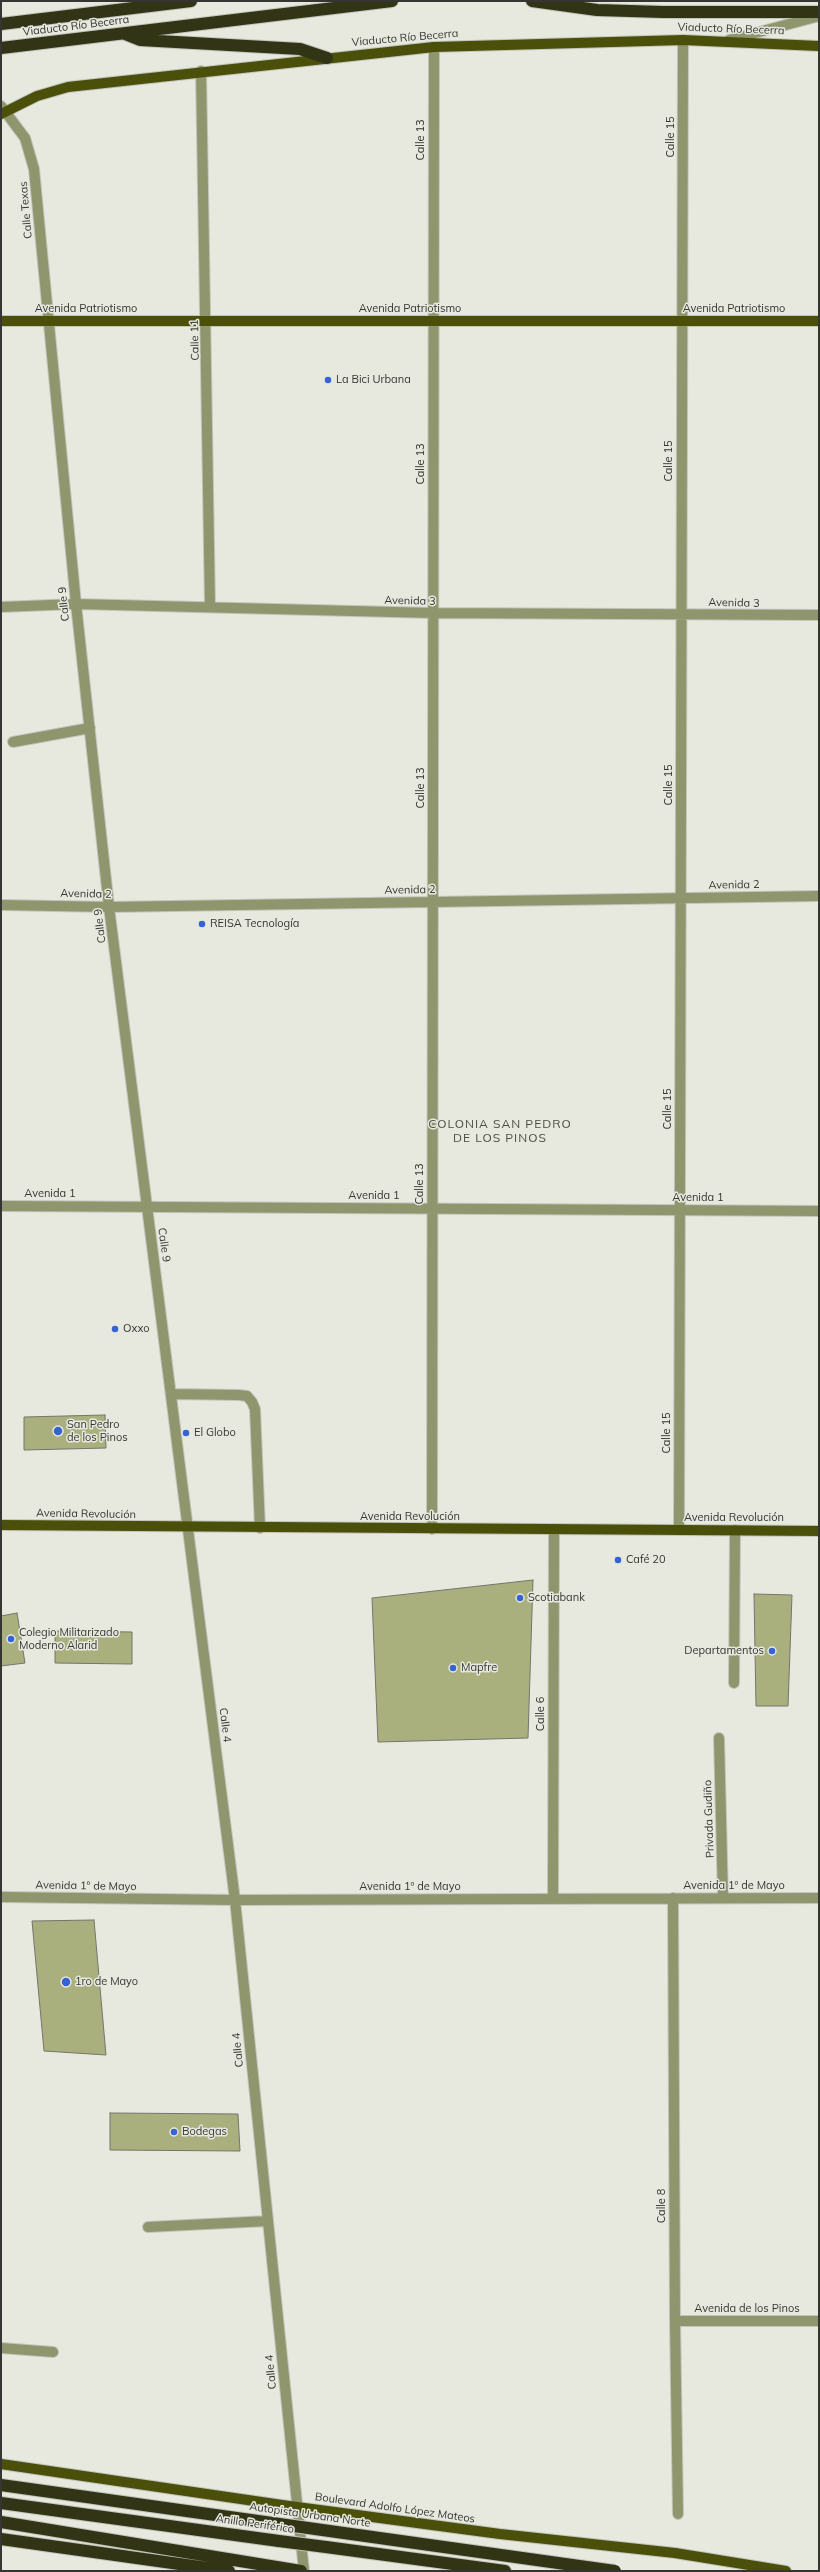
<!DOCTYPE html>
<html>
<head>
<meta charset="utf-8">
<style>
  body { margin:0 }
  #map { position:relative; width:820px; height:2572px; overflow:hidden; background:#e7e8de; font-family:Mulish,sans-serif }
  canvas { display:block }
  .frame { position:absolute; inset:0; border:2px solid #353632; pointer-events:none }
</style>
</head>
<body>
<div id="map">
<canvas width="820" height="2572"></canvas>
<div class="frame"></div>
</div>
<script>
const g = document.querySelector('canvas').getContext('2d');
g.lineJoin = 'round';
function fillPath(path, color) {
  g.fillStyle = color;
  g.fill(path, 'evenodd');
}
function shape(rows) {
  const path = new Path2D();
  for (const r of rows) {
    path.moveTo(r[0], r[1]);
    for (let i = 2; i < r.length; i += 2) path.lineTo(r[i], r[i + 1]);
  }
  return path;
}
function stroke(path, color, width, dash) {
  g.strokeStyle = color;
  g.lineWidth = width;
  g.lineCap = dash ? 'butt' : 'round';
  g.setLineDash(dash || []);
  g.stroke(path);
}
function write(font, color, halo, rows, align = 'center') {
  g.font = font + ' Mulish,sans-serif';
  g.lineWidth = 3;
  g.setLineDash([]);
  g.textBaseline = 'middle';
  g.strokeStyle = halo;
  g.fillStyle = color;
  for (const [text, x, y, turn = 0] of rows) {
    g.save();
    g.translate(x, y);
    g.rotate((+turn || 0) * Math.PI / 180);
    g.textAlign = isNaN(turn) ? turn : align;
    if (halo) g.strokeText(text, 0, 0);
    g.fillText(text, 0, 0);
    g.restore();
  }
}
const building = shape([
  [105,1415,106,1448,24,1450,24,1417,105,1415],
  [533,1580,528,1738,378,1742,372,1598,533,1580],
  [754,1594,792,1595,788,1706,756,1706,754,1594],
  [17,1613,25,1663,1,1666,1,1616,17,1613],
  [55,1631,132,1632,132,1664,55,1663,55,1631],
  [94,1920,106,2055,44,2051,32,1921,94,1920],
  [110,2113,238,2114,240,2151,110,2150,110,2113]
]);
const minor = shape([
  [729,40,819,16],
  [201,71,210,607],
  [1,106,25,138,34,169,76,604,109,907,235,1900,304,2571],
  [1,607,76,604,433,613,819,615],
  [13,742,90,728],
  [1,905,109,907,819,896],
  [1,1206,819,1211],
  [172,1394,239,1395,247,1396,252,1402,255,1409,260,1528],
  [432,1529,434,47],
  [679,1530,683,40],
  [734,1683,735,1530],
  [719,1738,723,1898],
  [1,1897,235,1900,819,1898],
  [673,1898,675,2321,678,2514],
  [553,1899,554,1529],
  [148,2227,268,2221],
  [675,2321,819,2321],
  [1,2348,53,2352]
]);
const major = shape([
  [1,114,37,96,68,87,434,47,683,40,819,46],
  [1,321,819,321],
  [1,1525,819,1531],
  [1,2464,282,2505,500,2534,675,2553,786,2571]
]);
const highway = shape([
  [532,1,597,10,663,12,819,12],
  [1,24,191,1],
  [125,34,140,40,300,49,327,58],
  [1,48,392,1],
  [1,2503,279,2541],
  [1,2522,301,2571],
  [1,2539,229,2571],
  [326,2547,505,2571]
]);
const highwayBridge = shape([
  [1,2485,615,2571],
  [279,2541,326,2547]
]);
const markers = [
  [328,380,4,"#3663d3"],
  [202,924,4,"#3663d3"],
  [115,1329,4,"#3663d3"],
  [58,1431,5,"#3663d3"],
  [186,1433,4,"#3663d3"],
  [618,1560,4,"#3663d3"],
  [520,1598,4,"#3663d3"],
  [11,1639,4,"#3663d3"],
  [772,1651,4,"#3663d3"],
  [453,1668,4,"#3663d3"],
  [66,1982,5,"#3663d3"],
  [174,2132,4,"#3663d3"]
];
const streetNames = [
  ["Viaducto Río Becerra",76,26,-7],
  ["Viaducto Río Becerra",731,29,2],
  ["Viaducto Río Becerra",405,38,-5],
  ["Calle 15",671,137,-90],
  ["Calle 13",421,140,-90],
  ["Calle Texas",26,210,-95],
  ["Avenida Patriotismo",86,309],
  ["Avenida Patriotismo",410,309],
  ["Avenida Patriotismo",734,309],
  ["Calle 11",195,340,-91],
  ["Calle 15",669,461,-90],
  ["Calle 13",421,464,-90],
  ["Avenida 3",410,601,1],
  ["Avenida 3",734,603,1],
  ["Calle 9",64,604,-96],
  ["Calle 15",669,785,-90],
  ["Calle 13",421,788,-90],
  ["Avenida 2",734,885,-1],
  ["Avenida 2",410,890,-1],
  ["Avenida 2",86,894,1],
  ["Calle 9",100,926,-97],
  ["Calle 15",668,1109,-90],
  ["Calle 13",420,1184,-90],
  ["Avenida 1",50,1194],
  ["Avenida 1",374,1196],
  ["Avenida 1",698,1198],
  ["Calle 9",164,1245,82],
  ["Calle 15",667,1433,-90],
  ["Avenida Revolución",86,1514,1],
  ["Avenida Revolución",410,1517],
  ["Avenida Revolución",734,1518],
  ["Calle 6",541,1714,-90],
  ["Calle 4",225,1725,83],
  ["Privada Gudiño",709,1819,-92],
  ["Avenida 1º de Mayo",86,1886,1],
  ["Avenida 1º de Mayo",734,1886],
  ["Avenida 1º de Mayo",410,1887],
  ["Calle 4",238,2050,-96],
  ["Calle 8",662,2206,-90],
  ["Avenida de los Pinos",747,2309],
  ["Calle 4",271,2372,-96],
  ["Boulevard Adolfo López Mateos",395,2508,8],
  ["Autopista Urbana Norte",310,2515,8],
  ["Anillo Periférico",255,2524,8]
];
const poiNames = [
  ["La Bici Urbana",336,380],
  ["REISA Tecnología",210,924],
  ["Oxxo",123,1329],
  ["San Pedro",67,1425],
  ["de los Pinos",67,1438],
  ["El Globo",194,1433],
  ["Café 20",626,1560],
  ["Scotiabank",528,1598],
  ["Colegio Militarizado",19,1633],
  ["Moderno Alarid",19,1646],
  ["Departamentos",764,1651,"right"],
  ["Mapfre",461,1668],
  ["1ro de Mayo",75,1982],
  ["Bodegas",182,2132]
];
const neighbourhoodNames = [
  ["COLONIA SAN PEDRO",500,1124],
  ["DE LOS PINOS",500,1138]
];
fillPath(building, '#a9b07e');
stroke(building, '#74756c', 1);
stroke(minor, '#c3c4bc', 12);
stroke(major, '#c3c4bc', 12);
stroke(highway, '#c3c4bc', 14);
stroke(minor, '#8f956c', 10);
stroke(major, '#4a4f0a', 10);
stroke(highway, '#323515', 12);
stroke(highwayBridge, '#c3c4bc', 14, []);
stroke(highwayBridge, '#323515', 12);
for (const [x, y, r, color] of markers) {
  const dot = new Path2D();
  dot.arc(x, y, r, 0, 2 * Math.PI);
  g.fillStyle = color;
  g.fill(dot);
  stroke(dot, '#e7e8de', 1.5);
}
write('11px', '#353632', '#e7e8de', streetNames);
write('11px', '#353632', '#e7e8de', poiNames, 'left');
g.letterSpacing = '1px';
write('12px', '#4b4d44', '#e7e8de', neighbourhoodNames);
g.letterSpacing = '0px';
</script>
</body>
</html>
